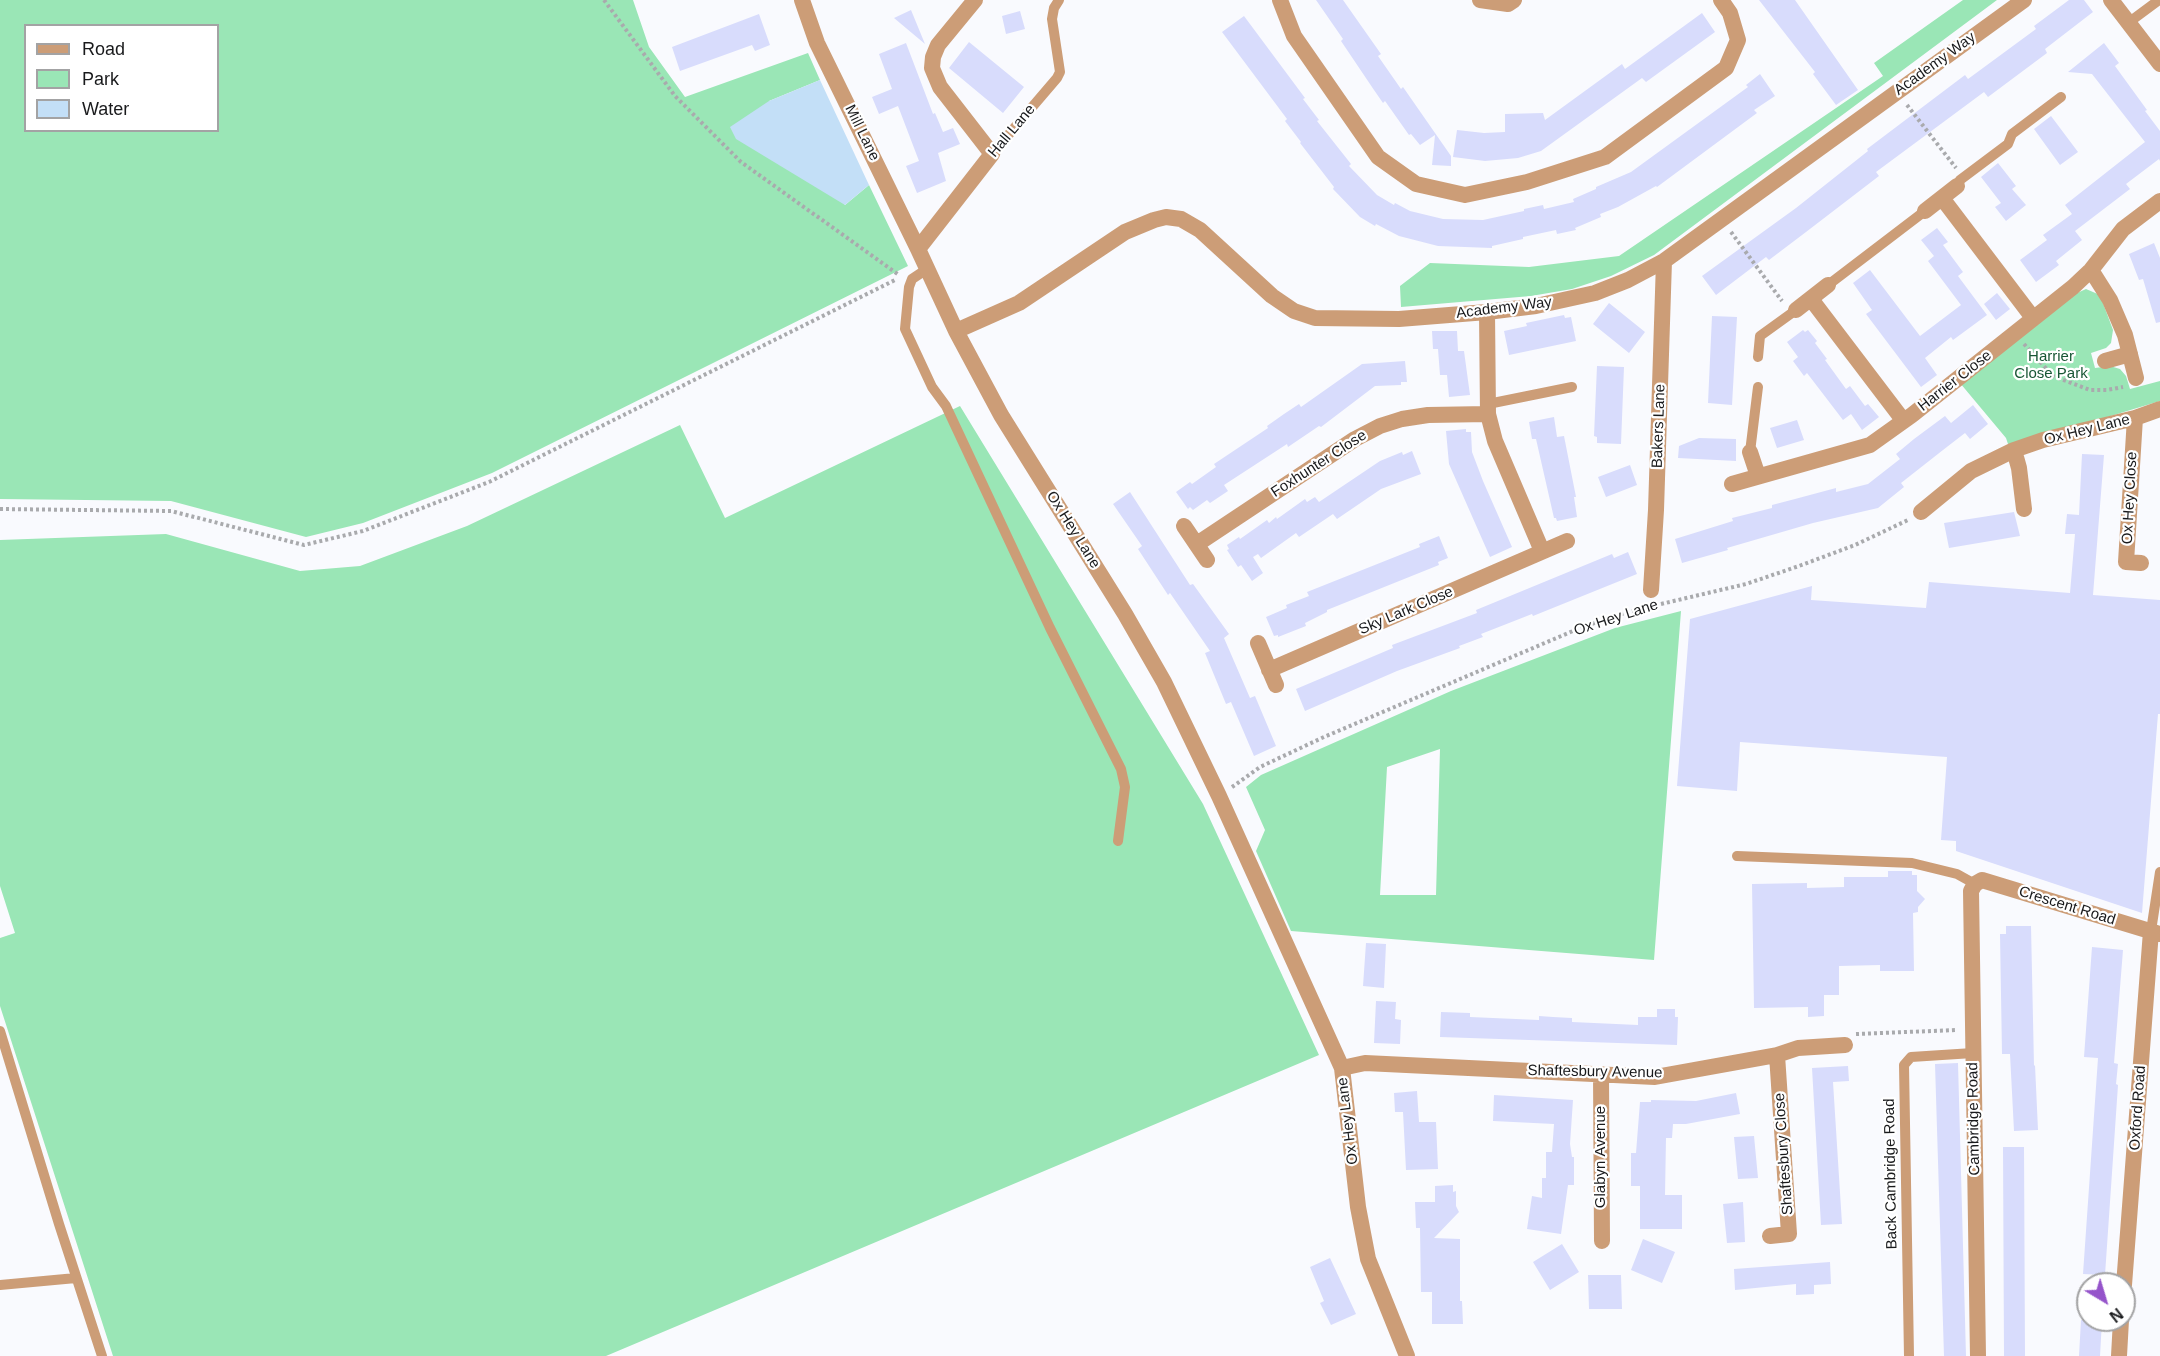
<!DOCTYPE html>
<html>
<head>
<meta charset="utf-8">
<style>
  body { margin:0 }
  #map { position:relative; width:2160px; height:1356px; overflow:hidden; background:#f9fafe; font-family:Arial,sans-serif }
  canvas { display:block }
  .legend { position:absolute; left:24px; top:24px; width:195px; height:108px; box-sizing:border-box; background:#fff; border:2px solid #a3a3a4; margin:0; padding:8px 10px; list-style:none; font-size:18px; color:#191a1c }
  .legend li { display:flex; align-items:center; gap:12px; height:30px }
  .legend b { width:30px; border:2px solid #a3a3a4 }
  .north { position:absolute; left:2076px; top:1272px; width:60px; height:60px; box-sizing:border-box; background:#fff; border:2px solid #a3a3a4; border-radius:50%; rotate:142deg; font-size:16px; font-weight:700; line-height:24px; text-align:center; color:#191a1c }
  .north::after { content:''; display:block; margin:auto; width:21px; height:27px; background:#9554ca; clip-path:polygon(50% 0,100% 100%,50% 72%,0 100%) }
</style>
</head>
<body>
<div id="map">
<canvas width="2160" height="1356"></canvas>
<ul class="legend">
<li><b style="height:8px;background:#cc9d77"></b>Road</li>
<li><b style="height:16px;background:#9ae6b6"></b>Park</li>
<li><b style="height:16px;background:#c3dff7"></b>Water</li>
</ul>
<div class="north">N</div>
</div>
<script>
const g = document.querySelector('canvas').getContext('2d');
g.lineJoin = 'round';
function fillPath(path, color) {
  g.fillStyle = color;
  g.fill(path, 'evenodd');
}
function shape(rows) {
  const path = new Path2D();
  for (const r of rows) {
    path.moveTo(r[0], r[1]);
    for (let i = 2; i < r.length; i += 2) path.lineTo(r[i], r[i + 1]);
  }
  return path;
}
function stroke(path, color, width, dash) {
  g.strokeStyle = color;
  g.lineWidth = width;
  g.lineCap = dash ? 'butt' : 'round';
  g.setLineDash(dash || []);
  g.stroke(path);
}
function write(font, color, halo, rows, align = 'center') {
  g.font = font + ' Arial,sans-serif';
  g.lineWidth = 4.5;
  g.setLineDash([]);
  g.textBaseline = 'middle';
  g.strokeStyle = halo;
  g.fillStyle = color;
  for (const [text, x, y, turn = 0] of rows) {
    g.save();
    g.translate(x, y);
    g.rotate((+turn || 0) * Math.PI / 180);
    g.textAlign = isNaN(turn) ? turn : align;
    if (halo) g.strokeText(text, 0, 0);
    g.fillText(text, 0, 0);
    g.restore();
  }
}
const green = shape([
  [0,0,633,0,649,47,685,97,808,53,820,80,769,101,845,205,869,185,908,266,492,473,363,523,306,537,171,501,0,499],
  [26,26,218,26,218,130,26,130],
  [1963,0,1997,0,1654,255,1611,276,1572,289,1531,296,1401,307,1400,286,1430,263,1529,267,1619,256,1883,76,1874,63],
  [2086,289,2100,295,2113,330,2111,343,2106,348,2091,353,2095,368,2110,366,2120,369,2126,376,2130,389,2160,381,2160,401,2009,447,2006,438,1960,383,2077,293],
  [960,406,1203,804,1319,1055,606,1356,113,1356,0,1006,0,938,15,933,0,886,0,540,166,534,300,571,360,566,467,526,680,425,725,518],
  [1681,611,1654,960,1291,931,1256,851,1265,830,1246,787,1261,775,1451,691,1615,628],
  [1440,749,1436,895,1380,895,1387,767]
]);
const water = shape([
  [820,80,869,185,845,205,736,139,730,127,769,101]
]);
const building = shape([
  [1316,0,1343,0,1381,54,1378,56,1401,89,1403,87,1451,156,1451,166,1432,165,1435,135,1420,145,1411,134,1409,135,1385,101,1383,103,1374,90,1341,41,1343,39],
  [1759,0,1795,0,1858,90,1836,105,1813,74,1815,72],
  [2069,0,2084,0,2093,12,2045,49,2047,53,1988,97,1984,92,1876,172,1879,176,1806,232,1769,260,1766,257,1716,295,1702,276,1796,208,1868,151,1867,149,1965,75,1968,79,2036,29,2034,26],
  [911,10,925,44,894,18],
  [1020,11,1025,29,1006,34,1002,16],
  [1702,13,1715,32,1646,82,1642,78,1541,151,1518,158,1485,161,1453,157,1457,130,1484,133,1505,132,1505,114,1543,113,1545,120,1622,64,1625,69],
  [759,14,770,45,755,51,752,45,680,71,672,47],
  [1244,16,1305,98,1303,99,1319,120,1317,121,1351,164,1349,166,1377,195,1394,205,1395,203,1410,211,1443,219,1483,220,1524,211,1524,209,1543,205,1544,209,1574,202,1573,199,1596,189,1596,187,1631,172,1748,87,1746,85,1760,74,1775,96,1754,110,1757,113,1657,187,1656,186,1618,207,1600,214,1601,217,1575,228,1576,230,1557,234,1556,230,1523,237,1523,239,1492,246,1492,248,1438,246,1399,236,1376,224,1375,226,1360,217,1333,189,1334,187,1300,143,1301,142,1285,121,1287,119,1222,32],
  [969,42,1024,87,1003,113,949,68],
  [906,43,933,114,935,113,943,132,953,128,960,144,938,153,946,181,917,193,906,166,919,161,898,106,879,114,872,97,892,89,879,54],
  [2104,43,2119,63,2115,66,2147,110,2145,111,2160,131,2160,161,2159,159,2126,184,2130,189,2075,231,2082,240,2056,261,2059,265,2036,282,2020,260,2047,240,2043,235,2072,214,2065,205,2145,142,2092,74,2068,72],
  [2051,116,2078,152,2060,165,2034,129],
  [1998,163,2016,186,2012,189,2026,205,2006,221,1995,207,2001,203,1981,177],
  [1937,228,1948,242,1943,245,1963,272,1958,276,1987,315,1953,340,1951,337,1925,358,1937,375,1921,387,1866,314,1872,310,1853,283,1870,270,1920,336,1961,305,1928,261,1934,256,1921,240],
  [2154,243,2160,258,2160,322,2156,323,2143,279,2139,280,2129,254],
  [1997,293,2010,309,1996,320,1984,304],
  [1609,303,1645,332,1629,353,1593,324],
  [1564,315,1565,318,1571,317,1576,341,1509,355,1504,331,1527,326,1526,323],
  [1712,316,1737,317,1732,405,1708,403],
  [1803,330,1805,332,1808,330,1817,341,1815,343,1827,359,1825,360,1846,389,1850,386,1865,406,1868,404,1879,417,1862,430,1851,414,1843,420,1807,373,1804,376,1793,361,1798,357,1787,342],
  [1432,331,1457,331,1458,351,1464,351,1470,395,1449,397,1447,375,1440,375,1438,349,1433,349],
  [1405,361,1407,382,1401,382,1401,385,1375,386,1321,427,1319,426,1288,447,1287,444,1224,485,1228,491,1210,503,1207,500,1193,510,1190,507,1188,509,1176,492,1190,482,1192,484,1216,467,1214,464,1268,428,1267,426,1284,414,1299,404,1301,407,1362,364],
  [1597,366,1624,367,1621,444,1597,443,1597,437,1594,436],
  [1973,405,1988,424,1970,439,1965,433,1943,450,1901,483,1904,487,1878,508,1813,523,1727,548,1728,550,1682,563,1675,539,1733,521,1732,518,1772,508,1772,505,1795,499,1836,488,1836,492,1868,484,1900,459,1896,454,1914,439,1945,416,1951,423],
  [1554,417,1557,437,1564,436,1576,497,1574,497,1577,517,1557,521,1556,518,1554,518,1536,439,1532,439,1529,422],
  [1797,420,1804,440,1777,448,1770,428],
  [1466,429,1466,432,1471,432,1472,452,1483,481,1512,547,1490,557,1449,464,1446,431],
  [1699,438,1736,439,1736,461,1678,458,1679,446],
  [1412,451,1421,474,1381,489,1337,519,1333,514,1299,537,1296,533,1261,558,1258,554,1253,557,1263,573,1252,581,1241,565,1238,567,1227,550,1229,549,1227,545,1239,537,1240,539,1267,520,1269,523,1276,517,1277,519,1305,499,1307,502,1315,497,1319,502,1380,461,1402,452,1403,455],
  [2082,454,2104,455,2093,595,2160,600,2160,714,2158,714,2142,913,1956,851,1956,841,1941,840,1947,757,1740,742,1737,791,1677,786,1690,619,1812,586,1811,600,1926,608,1929,582,2070,593,2075,534,2065,534,2067,514,2079,515],
  [1630,465,1637,485,1606,497,1598,477],
  [1130,492,1190,585,1193,584,1229,634,1224,638,1250,698,1255,696,1276,746,1254,756,1231,702,1226,704,1205,653,1210,651,1170,593,1168,595,1138,549,1142,546,1113,504],
  [2014,512,2020,536,1949,548,1944,523],
  [1439,536,1448,558,1438,562,1439,565,1327,610,1327,612,1305,623,1306,626,1278,637,1278,635,1274,636,1266,617,1287,608,1286,605,1309,596,1307,592,1420,547,1419,544],
  [1628,552,1637,574,1533,616,1532,614,1481,634,1483,637,1459,646,1460,648,1397,671,1305,711,1296,689,1393,648,1392,645,1477,613,1476,610,1612,554,1614,558],
  [1888,871,1912,871,1912,875,1917,875,1917,891,1925,899,1918,907,1918,912,1913,913,1914,971,1880,971,1880,965,1839,966,1839,995,1824,995,1824,1016,1808,1017,1808,1007,1754,1008,1752,884,1807,883,1807,888,1844,887,1844,877,1888,877],
  [2006,926,2031,926,2034,1066,2035,1065,2038,1130,2014,1131,2010,1054,2002,1054,2000,934,2006,934],
  [1366,943,1386,944,1384,988,1363,986],
  [2092,947,2123,950,2114,1063,2118,1064,2116,1084,2118,1085,2105,1275,2083,1274,2098,1058,2084,1057],
  [1376,1001,1396,1002,1395,1019,1401,1020,1400,1044,1374,1043],
  [1657,1009,1675,1009,1675,1017,1678,1017,1677,1045,1440,1037,1441,1012,1470,1013,1470,1017,1539,1020,1539,1016,1553,1017,1572,1018,1572,1022,1638,1025,1638,1017,1657,1017],
  [1958,1063,1966,1356,1944,1356,1935,1064],
  [1848,1066,1849,1081,1833,1082,1842,1224,1821,1225,1812,1068],
  [1417,1091,1419,1122,1436,1122,1438,1169,1406,1170,1403,1112,1395,1112,1394,1093],
  [1736,1093,1740,1114,1686,1124,1673,1124,1672,1138,1666,1138,1665,1195,1682,1195,1682,1229,1640,1229,1640,1186,1631,1186,1631,1153,1636,1153,1640,1102,1651,1102,1651,1100,1696,1101],
  [1494,1095,1573,1100,1570,1144,1572,1157,1574,1157,1574,1185,1568,1185,1561,1234,1527,1229,1532,1196,1542,1198,1542,1178,1546,1178,1546,1152,1552,1152,1554,1124,1493,1121],
  [1754,1136,1758,1178,1738,1179,1734,1137],
  [2003,1147,2024,1147,2025,1356,2004,1356],
  [1453,1185,1453,1192,1456,1191,1456,1206,1459,1212,1434,1238,1460,1239,1460,1301,1462,1301,1463,1324,1432,1324,1432,1292,1421,1292,1420,1228,1416,1228,1415,1202,1435,1202,1435,1186],
  [1743,1202,1745,1242,1727,1243,1723,1204],
  [1643,1239,1675,1252,1662,1283,1631,1270],
  [1562,1244,1579,1272,1550,1290,1533,1262],
  [1330,1258,1356,1314,1331,1325,1320,1303,1324,1301,1310,1267],
  [1830,1262,1831,1284,1814,1285,1814,1294,1796,1295,1796,1284,1735,1290,1734,1269],
  [1588,1275,1621,1275,1622,1309,1589,1309],
  [2081,1320,2102,1320,2100,1356,2079,1356]
]);
const path = shape([
  [604,0,675,96,741,162,899,275],
  [1907,105,1956,168],
  [1731,232,1782,301],
  [2024,344,2053,376,2090,390,2107,390,2123,387],
  [0,509,171,511,304,545,363,531,489,482,897,279],
  [1661,604,1746,584,1799,566,1855,545,1908,520],
  [1232,787,1260,767,1324,737,1573,631,1611,617,1648,607],
  [1856,1034,1957,1030]
]);
const service = shape([
  [2128,23,2159,0],
  [992,154,1057,78,1060,72,1052,19,1054,8,1059,0],
  [1957,186,1960,180,2008,144,2012,134,2061,97],
  [927,269,912,279,909,287,905,329,932,387,946,406,1050,628,1121,769,1125,787,1118,841],
  [1828,285,1925,211],
  [1758,357,1760,336,1796,310],
  [1488,404,1572,387],
  [1750,452,1758,387],
  [1737,856,1912,863,1957,874,1975,884],
  [2151,931,2160,872],
  [0,1031,59,1224,102,1356],
  [0,1285,76,1278],
  [1909,1356,1904,1065,1911,1057,1973,1053]
]);
const minor = shape([
  [802,0,817,43,918,249,956,331,1001,415,1125,614,1164,682,1219,796,1342,1068,1358,1207,1368,1259,1407,1356],
  [1280,0,1294,36,1378,157,1416,184,1465,195,1527,182,1605,157,1726,68,1738,40,1730,13,1721,0],
  [1480,0,1508,4,1514,0],
  [2111,0,2160,64],
  [1942,198,2033,318],
  [1925,211,1957,186],
  [918,249,992,154,940,87,932,68,933,57,938,45,975,0],
  [2091,270,2110,300,2125,335,2136,378],
  [1811,299,1903,420],
  [1796,310,1828,285],
  [1487,312,1488,414,1495,441,1542,551],
  [956,331,1019,303,1125,232,1154,220,1166,217,1181,219,1200,230,1272,296,1294,311,1315,318,1399,319,1487,312,1536,306,1595,293,1628,280,1664,261,2024,0],
  [2105,361,2130,354],
  [2135,418,2126,562,2141,563],
  [2014,450,2019,468,2024,509],
  [1750,452,1758,476],
  [1732,484,1870,445,1912,415,2073,287,2091,270,2123,229,2160,201],
  [1921,512,1971,471,2014,450,2043,440,2135,418,2160,409],
  [1184,526,1207,560],
  [1197,544,1355,439,1380,426,1402,419,1428,415,1488,414],
  [1651,590,1656,510,1664,261],
  [1258,643,1276,685],
  [1269,670,1567,541],
  [1342,1068,1365,1063,1655,1077,1777,1055,1798,1048,1845,1045],
  [1601,1074,1602,1241],
  [1770,1236,1789,1234,1777,1055],
  [2124,1285,2151,931],
  [1978,1356,1971,891,1975,884,1982,880,2160,934],
  [2119,1356,2121,1320]
]);
const streetNames = [
  ["Academy Way",1935,64,-36],
  ["Hall Lane",1012,131,-50],
  ["Mill Lane",862,133,64],
  ["Academy Way",1504,308,-7],
  ["Harrier Close",1955,381,-38],
  ["Bakers Lane",1659,426,-88],
  ["Ox Hey Lane",2087,430,-14],
  ["Foxhunter Close",1319,464,-33],
  ["Ox Hey Close",2130,498,-87],
  ["Ox Hey Lane",1073,530,58],
  ["Sky Lark Close",1406,611,-23],
  ["Ox Hey Lane",1616,618,-18],
  ["Crescent Road",2067,906,17],
  ["Shaftesbury Avenue",1595,1072,1],
  ["Oxford Road",2138,1108,-86],
  ["Cambridge Road",1974,1119,-91],
  ["Ox Hey Lane",1348,1121,-97],
  ["Shaftesbury Close",1784,1154,-94],
  ["Glabyn Avenue",1601,1157,-90],
  ["Back Cambridge Road",1891,1174,-91]
];
const parkNames = [
  ["Harrier",2051,357],
  ["Close Park",2051,374]
];
fillPath(green, '#9ae6b6');
fillPath(water, '#c3dff7');
fillPath(building, '#d8dcfc');
stroke(path, '#a9aaad', 4, [3, 3]);
stroke(service, '#cc9d77', 10);
stroke(minor, '#cc9d77', 16);
write('15px', '#191a1c', '#fff', streetNames);
write('15px', '#185635', '#fff', parkNames);
</script>
</body>
</html>
